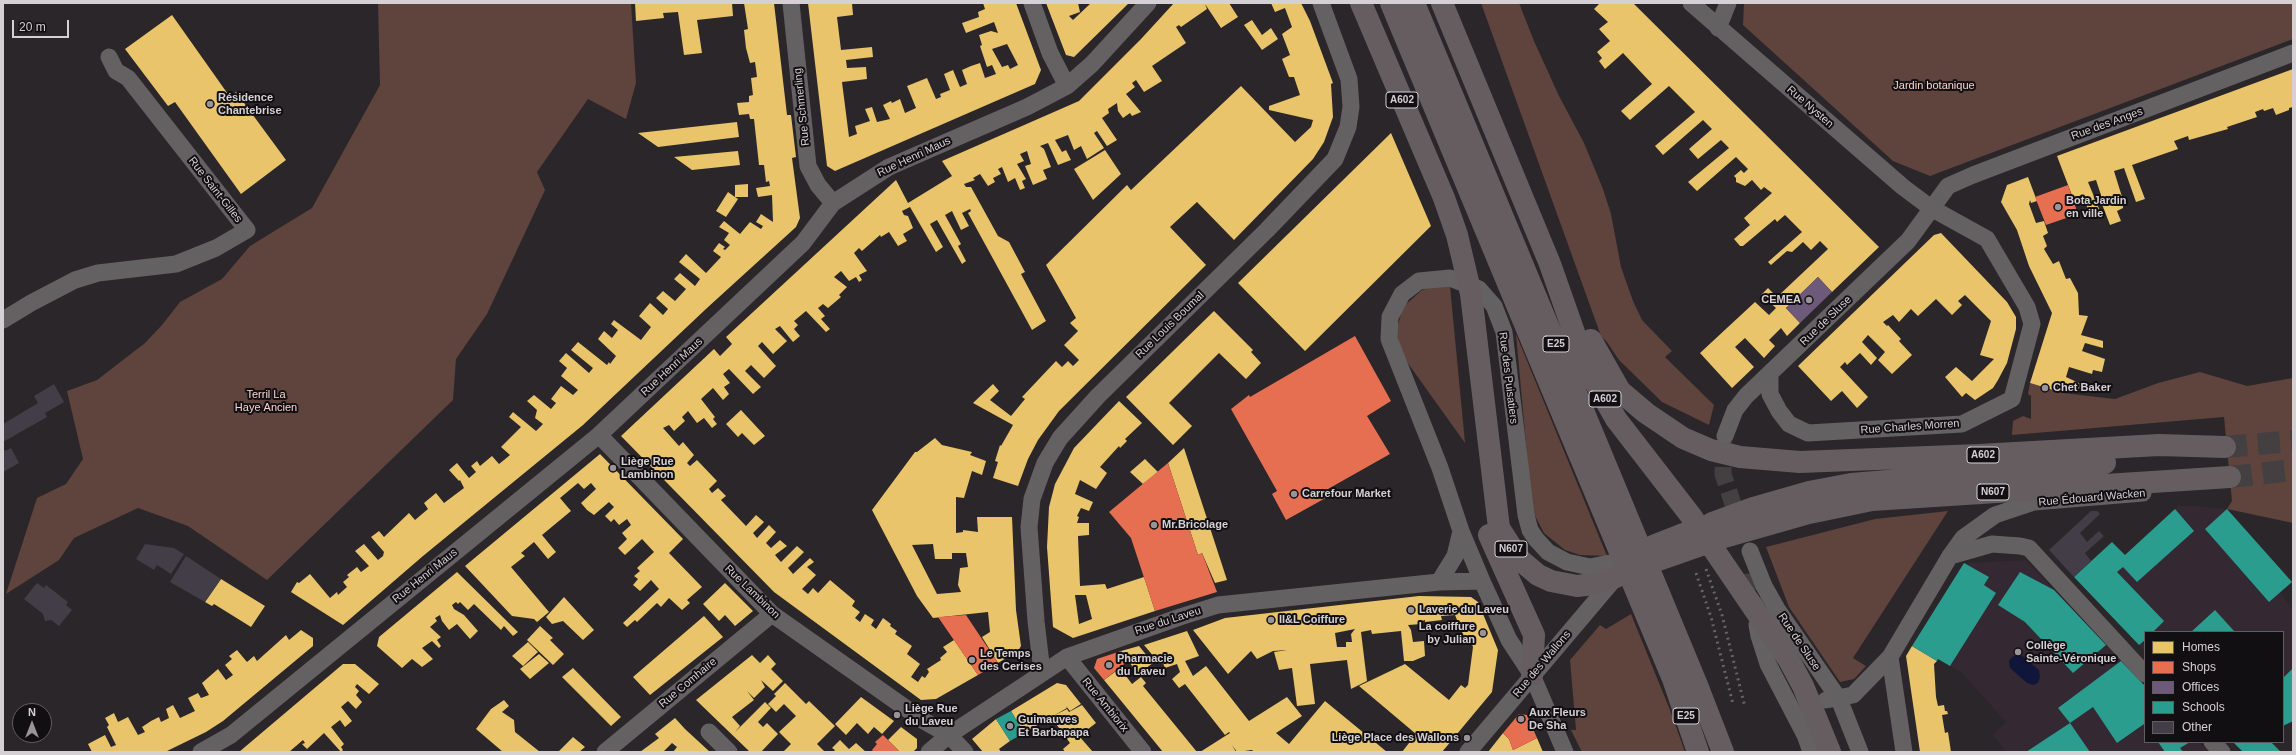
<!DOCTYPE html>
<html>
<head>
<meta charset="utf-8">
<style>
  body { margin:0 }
  #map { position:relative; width:2296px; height:755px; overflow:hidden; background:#2a2629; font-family:Helvetica,sans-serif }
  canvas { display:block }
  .frame { position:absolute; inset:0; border:4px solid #d4d0d3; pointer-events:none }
  .legend { position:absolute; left:2144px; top:631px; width:140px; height:112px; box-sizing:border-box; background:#120f12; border:1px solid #605c5f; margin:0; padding:5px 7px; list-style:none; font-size:12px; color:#d4d0d3 }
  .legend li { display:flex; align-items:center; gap:8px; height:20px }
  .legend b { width:20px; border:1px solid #605c5f }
  .north { position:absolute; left:12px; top:703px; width:40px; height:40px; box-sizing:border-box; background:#120f12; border:1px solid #605c5f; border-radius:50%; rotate:0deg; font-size:11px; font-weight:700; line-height:16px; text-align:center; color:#d4d0d3 }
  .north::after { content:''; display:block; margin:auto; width:14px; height:18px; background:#989498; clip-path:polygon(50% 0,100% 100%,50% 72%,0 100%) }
  .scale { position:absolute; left:12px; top:20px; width:57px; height:18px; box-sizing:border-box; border:2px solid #d4d0d3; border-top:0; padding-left:5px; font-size:12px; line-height:14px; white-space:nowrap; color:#d4d0d3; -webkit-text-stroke:3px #120f12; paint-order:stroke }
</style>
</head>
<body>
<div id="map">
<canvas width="2296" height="755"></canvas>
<div class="frame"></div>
<ul class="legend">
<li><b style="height:11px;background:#e9c46a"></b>Homes</li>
<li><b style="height:11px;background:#e76f51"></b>Shops</li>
<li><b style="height:11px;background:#6d597a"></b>Offices</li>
<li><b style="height:11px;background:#2a9d8f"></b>Schools</li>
<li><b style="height:11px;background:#423d47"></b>Other</li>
</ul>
<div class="north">N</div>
<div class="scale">20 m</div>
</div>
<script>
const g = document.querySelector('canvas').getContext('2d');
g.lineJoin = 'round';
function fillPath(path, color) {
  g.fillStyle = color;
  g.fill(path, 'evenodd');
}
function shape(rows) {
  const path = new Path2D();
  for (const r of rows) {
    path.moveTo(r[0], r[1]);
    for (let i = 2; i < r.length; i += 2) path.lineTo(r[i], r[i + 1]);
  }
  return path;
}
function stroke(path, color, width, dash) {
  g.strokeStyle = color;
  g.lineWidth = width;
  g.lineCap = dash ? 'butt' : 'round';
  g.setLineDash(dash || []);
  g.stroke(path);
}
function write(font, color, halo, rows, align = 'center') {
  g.font = font + ' Helvetica,sans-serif';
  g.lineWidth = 4;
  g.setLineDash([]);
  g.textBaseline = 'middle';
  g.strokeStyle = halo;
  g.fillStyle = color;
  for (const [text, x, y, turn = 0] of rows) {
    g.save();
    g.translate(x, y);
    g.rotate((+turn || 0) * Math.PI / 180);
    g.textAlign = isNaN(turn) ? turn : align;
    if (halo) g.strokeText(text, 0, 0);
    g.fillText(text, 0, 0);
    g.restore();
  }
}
const built = shape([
  [2178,506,2197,506,2227,509,2292,582,2280,593,2293,609,2293,721,2283,726,2283,632,2233,632,2215,610,2191,632,2145,632,2145,651,2087,590],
  [2026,560,2145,686,2145,742,2199,742,2208,752,2006,752,1993,735,2006,722,1962,673,1938,659,1937,661,1912,646,1964,563]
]);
const green = shape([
  [378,3,631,3,636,83,626,119,588,99,537,172,545,190,487,314,456,359,453,400,267,580,188,526,138,508,74,538,59,560,6,594,37,498,66,484,83,459,67,391,97,380,145,343,162,325,180,302,222,279,250,246,312,208,380,85],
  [1481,3,1519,3,1534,41,1559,96,1584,143,1603,189,1611,214,1621,267,1633,301,1642,320,1672,351,1665,357,1714,405,1709,425,1662,402,1619,360,1607,342,1601,336],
  [1744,3,2293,3,2293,39,1930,176,1893,161,1743,25],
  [1437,286,1450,286,1465,443,1402,355,1396,332,1403,307,1422,290],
  [1516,334,1607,556,1580,555,1565,550,1544,533,1532,510],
  [2200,372,2247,386,2293,378,2293,523,2227,509,2232,501,2224,417,2012,435,2013,421,2023,416,2031,419,2031,396,2028,394,2030,383,2063,393,2115,399,2158,383],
  [1948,511,1853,658,1866,666,1854,679,1840,682,1789,607,1766,547,1875,519],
  [1631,614,1670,710,1685,752,1582,752,1571,730,1576,730,1570,660,1600,625,1606,629]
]);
const water = shape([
  [2020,654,2039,670,2040,677,2038,683,2033,685,2027,683,2010,668,2009,661,2012,657]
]);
const homes = shape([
  [635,3,732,3,733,16,697,20,702,53,684,55,678,12,663,13,664,18,636,21],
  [744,3,774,3,787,115,791,115,796,157,792,158,800,218,796,227,707,308,583,425,423,556,343,625,291,592,297,582,299,583,310,574,330,598,337,592,338,595,347,587,343,582,349,577,347,575,357,567,361,572,369,566,355,551,364,544,378,560,383,556,384,552,371,537,379,531,384,537,409,513,415,520,428,509,424,503,436,493,444,503,464,488,460,480,459,481,449,470,457,463,469,478,476,472,471,466,477,461,480,466,492,456,499,464,504,460,510,455,501,447,521,427,509,417,513,412,536,431,543,424,535,418,537,410,527,401,534,395,551,409,556,403,551,399,561,386,573,395,578,390,561,376,567,368,559,361,566,353,589,373,593,368,571,350,578,342,607,365,609,362,610,364,616,356,598,339,604,331,612,338,618,330,611,324,614,320,641,340,651,327,639,316,650,303,663,315,668,309,656,298,663,291,675,301,686,289,674,279,680,273,695,286,700,279,679,262,686,254,706,273,721,257,713,251,719,243,725,247,723,249,725,250,730,245,724,240,729,233,719,227,724,221,740,234,750,222,761,229,763,226,756,222,761,214,773,222,772,195,758,197,756,188,770,186,769,181,766,182,764,165,759,165,754,119,750,119,749,114,739,115,737,103,749,102,749,96,753,95,751,78,757,77,755,62,750,63,746,48,744,30,748,29],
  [808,3,852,3,853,15,837,17,841,50,872,47,873,57,846,60,847,68,866,67,867,79,842,82,849,137,857,134,855,126,870,121,865,109,872,107,877,122,890,119,883,105,891,101,892,103,900,99,905,113,916,108,907,86,927,78,936,99,941,97,940,94,950,90,944,74,953,70,960,87,967,84,962,70,971,66,980,63,985,78,996,74,992,65,987,67,980,46,982,45,979,35,991,31,998,33,994,22,966,33,962,23,979,17,978,12,985,9,983,3,1016,3,1041,70,1035,84,835,171,827,166],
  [1007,44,1018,65,1010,69,1008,65,1002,67,992,49],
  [1046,3,1078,3,1080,12,1069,16,1073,20,1091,3,1129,3,1074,57,1066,55],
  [1174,3,1229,3,1238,17,1221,28,1205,4,1207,9,1181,27,1179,25,1176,27,1186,43,1152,66,1162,81,1144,92,1136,80,1132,83,1135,87,1126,94,1141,112,1132,116,1130,113,1123,118,1118,111,1117,103,1108,109,1109,113,1102,118,1117,140,1107,146,1097,131,1094,133,1104,148,1087,159,1081,146,1074,150,1068,135,1055,140,1062,152,1066,150,1071,160,1058,165,1048,143,1040,146,1044,149,1051,167,1043,170,1047,179,1033,185,1025,166,1031,164,1027,151,1020,154,1024,161,1017,164,1026,179,1022,181,1025,188,1020,190,1015,178,1008,182,1002,167,998,169,1001,174,993,178,995,182,988,186,980,174,973,178,975,180,964,184,966,187,971,187,998,236,1009,242,1025,272,1021,274,1046,321,1032,330,968,213,971,211,970,209,962,213,969,226,961,230,952,211,945,215,961,244,958,246,966,261,962,264,937,220,930,224,943,247,936,252,910,207,902,211,904,215,908,216,913,228,903,234,907,241,898,246,889,232,881,237,880,235,862,251,859,248,854,253,867,271,859,275,862,280,859,282,856,277,849,281,841,271,834,277,847,287,839,295,841,297,828,308,823,304,818,308,825,316,821,319,830,329,826,332,806,311,794,321,798,325,794,329,800,336,793,342,780,326,775,329,787,341,773,354,762,342,758,346,776,366,764,378,751,365,745,371,761,387,753,394,729,369,723,374,730,383,724,387,729,394,723,400,713,388,701,399,715,417,713,419,717,424,712,428,704,418,697,423,688,411,682,417,685,421,674,431,669,425,663,428,679,446,683,442,694,455,687,463,690,466,697,460,717,481,709,489,712,493,718,488,726,496,721,500,746,526,756,515,764,522,753,533,757,538,769,525,776,532,766,543,771,548,780,540,787,546,775,555,781,562,797,546,804,552,788,568,793,574,810,558,814,562,807,567,816,575,802,589,808,594,813,588,818,593,830,580,855,601,852,606,860,612,855,618,860,622,865,614,874,620,871,625,876,629,883,618,891,624,890,626,897,631,895,634,912,646,907,654,920,664,911,677,918,682,922,676,925,678,929,672,927,669,941,660,940,658,947,652,943,647,954,640,978,675,936,699,921,700,774,592,621,436,714,349,720,356,732,344,726,337,896,180,908,203,952,176,942,161,1079,101,1141,39],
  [1271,3,1301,3,1310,21,1333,83,1331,84,1333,117,1324,142,1313,159,1234,240,1197,202,1170,227,1206,265,1059,411,1038,440,1028,459,1018,486,993,478,998,462,995,461,1000,445,1001,446,1013,425,973,403,993,384,999,391,990,400,1011,416,1025,399,1022,397,1056,361,1062,367,1068,361,1073,366,1079,360,1064,345,1078,331,1070,323,1076,318,1046,265,1127,185,1131,190,1241,86,1295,142,1311,127,1313,120,1269,110,1269,106,1300,95,1294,77,1289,77,1282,59,1290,55,1282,34,1292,27,1285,8,1275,12],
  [1600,3,1633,3,1879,247,1832,292,1818,277,1786,308,1800,323,1787,336,1781,328,1769,340,1775,346,1764,358,1745,338,1735,347,1754,367,1732,388,1700,353,1755,302,1769,315,1776,308,1761,295,1768,288,1777,297,1828,249,1820,241,1811,250,1803,242,1792,252,1787,251,1771,265,1768,262,1802,232,1785,215,1777,222,1775,219,1743,246,1740,246,1734,239,1750,225,1744,218,1772,193,1764,187,1761,190,1752,180,1745,186,1736,182,1736,178,1734,176,1741,170,1744,173,1748,169,1736,157,1697,191,1688,182,1729,148,1721,140,1698,159,1689,149,1712,129,1703,120,1663,155,1655,146,1695,112,1669,86,1630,120,1621,111,1652,84,1623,53,1605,69,1599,61,1602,58,1597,52,1610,41,1599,29,1608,22,1594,9],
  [172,15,230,97,236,92,286,160,241,194,175,102,168,106,125,49],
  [1252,20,1262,35,1271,28,1278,39,1262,50,1244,25],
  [2293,69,2293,107,2289,108,2289,110,2276,115,2273,108,2264,111,2263,109,2255,112,2257,117,2227,127,2228,129,2189,140,2188,136,2174,141,2178,149,2132,165,2145,199,2136,202,2124,168,2114,171,2123,200,2123,208,2117,211,2121,221,2110,225,2100,199,2101,195,2096,180,2088,182,2100,211,2090,214,2082,195,2073,198,2057,156],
  [737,122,739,137,658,147,638,133],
  [1391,133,1431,226,1305,351,1238,283],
  [1105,150,1121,174,1093,200,1074,169],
  [738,151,740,165,692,170,674,157],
  [2028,177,2037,201,2031,203,2030,200,2029,204,2036,223,2044,221,2048,233,2043,236,2047,246,2044,249,2053,264,2059,261,2066,279,2070,278,2078,293,2079,315,2088,316,2081,335,2103,341,2103,348,2085,343,2082,351,2105,359,2102,372,2093,370,2092,374,2069,367,2066,377,2081,384,2079,390,2065,386,2063,393,2030,383,2052,313,2029,266,2017,230,2001,202,2007,185],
  [748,184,748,197,735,197,738,199,726,217,716,211,728,192,735,197,735,185],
  [1941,233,2007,302,2016,317,2016,329,2007,363,1998,380,1993,388,1975,400,1966,393,1962,397,1945,377,1956,367,1972,381,1994,359,1980,355,1991,321,1965,295,1958,301,1962,305,1952,315,1936,299,1918,316,1911,309,1899,322,1893,315,1883,322,1887,326,1888,325,1901,339,1899,341,1912,355,1892,374,1878,360,1885,352,1868,335,1862,342,1877,358,1871,365,1860,353,1847,365,1845,362,1840,367,1868,397,1857,408,1842,391,1831,401,1798,366,1934,235],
  [1214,311,1253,350,1251,352,1261,363,1246,379,1219,353,1169,403,1192,426,1173,445,1126,397],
  [1119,401,1142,423,1125,439,1127,441,1120,448,1119,446,1100,467,1107,473,1096,489,1080,480,1075,494,1093,502,1089,511,1081,508,1077,516,1079,517,1077,523,1089,523,1089,535,1078,536,1080,586,1105,584,1107,589,1144,577,1155,611,1073,638,1053,627,1047,547,1049,507,1055,484,1074,448],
  [1075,595,1086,595,1092,619,1079,624],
  [741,410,765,436,754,445,742,433,738,437,726,424],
  [935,438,942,445,972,452,970,455,986,461,982,475,972,471,964,498,956,497,956,533,963,532,963,530,978,532,977,517,1012,517,1016,610,1021,646,1018,651,998,663,982,637,990,632,988,612,933,618,917,596,872,510,915,452,917,452],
  [933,544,935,559,952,559,952,553,966,553,968,567,960,568,958,585,961,592,937,594,912,545],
  [1184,448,1227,580,1215,583,1202,553,1198,555,1168,463],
  [600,454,683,539,669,553,702,587,687,600,690,603,682,610,669,598,661,607,657,603,637,622,635,620,627,627,623,623,659,589,651,580,640,591,633,585,638,579,634,576,640,571,637,568,654,552,642,539,625,555,618,548,627,539,622,533,631,525,627,519,619,525,614,519,611,522,605,516,614,507,609,502,594,515,587,510,581,503,596,489,591,483,584,489,578,483,560,498,571,511,542,535,556,552,548,559,534,542,521,553,525,556,511,567,549,612,537,622,534,619,512,616,465,566],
  [1145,459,1158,472,1143,484,1130,472],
  [457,572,518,632,513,636,504,626,501,630,474,604,468,610,460,602,458,604,456,602,452,605,454,609,464,615,478,631,470,639,457,624,449,630,442,621,440,615,435,618,437,621,430,627,441,637,437,640,441,646,439,648,432,641,422,648,433,659,422,667,412,659,402,668,377,646,379,637],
  [221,579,265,606,251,627,214,604,212,606,205,602],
  [725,583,753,611,735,626,725,615,719,621,703,604],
  [1419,596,1471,597,1478,602,1498,650,1492,692,1442,752,1402,752,1416,734,1359,686,1405,664,1449,700,1461,685,1465,688,1468,685,1473,647,1471,642,1467,644,1455,615,1441,616,1442,620,1425,622,1425,620,1422,621,1422,624,1408,625,1411,630,1413,642,1424,641,1425,656,1413,661,1404,661,1401,631,1372,634,1371,630,1361,632,1367,681,1351,689,1347,660,1310,664,1315,704,1297,706,1292,668,1279,670,1274,652,1287,650,1273,651,1257,659,1251,651,1228,674,1193,630,1225,618],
  [1355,629,1351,634,1352,642,1346,642,1346,647,1337,647,1335,633],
  [564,597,594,630,583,640,563,621,552,624,546,617],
  [704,616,723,637,650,695,633,677],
  [540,626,553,638,550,640,564,654,553,665,527,640],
  [301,630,313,638,313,646,223,721,206,732,165,752,92,752,88,744,105,735,111,747,116,745,107,727,109,725,105,718,114,713,118,722,128,717,138,735,145,732,142,727,151,721,159,717,161,722,169,718,166,709,173,705,180,718,195,711,188,698,198,693,201,698,209,695,202,683,218,669,226,680,233,675,225,665,232,659,229,656,237,650,247,662,254,656,257,661,286,635,289,640],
  [1187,631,1199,656,1185,661,1193,676,1206,666,1249,721,1287,697,1302,716,1276,733,1289,744,1325,701,1387,752,1254,752,1252,750,1237,752,1232,745,1236,752,1200,752,1230,733,1229,732,1225,735,1185,684,1179,688,1172,679,1180,672,1177,664,1165,668,1163,663,1160,664,1144,645],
  [528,642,538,652,523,666,512,656],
  [1139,646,1153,663,1138,674,1121,651],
  [1912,646,1937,661,1934,664,1936,697,1938,706,1944,705,1945,711,1947,711,1948,714,1942,715,1945,733,1948,732,1951,752,1920,752,1906,656],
  [539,654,549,663,530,679,520,669],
  [752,655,760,663,768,655,776,664,771,669,783,681,773,691,761,680,765,687,754,698,747,691,754,700,732,717,740,726,735,732,765,702,771,708,758,722,763,727,767,723,778,734,761,752,750,752,696,700],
  [343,664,355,664,379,684,369,694,357,684,355,687,359,691,356,695,362,702,356,709,348,701,341,707,352,721,345,727,340,720,331,727,344,744,341,747,343,750,341,752,324,733,307,749,302,744,305,743,303,740,289,752,239,752],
  [573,668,621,717,611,726,562,677],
  [1120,668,1132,684,1141,677,1146,683,1143,686,1197,752,1163,752,1104,680],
  [785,683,806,704,809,701,835,726,817,744,825,752,783,752,791,744,779,732,796,716,784,704,776,712,768,704,776,696,774,694],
  [1057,683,1066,685,1081,704,1070,711,1066,706,1067,708,1053,716,1067,709,1069,712,1082,705,1096,723,1079,736,1093,752,1065,752,1063,749,1070,743,1051,717,1024,733,1011,711],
  [861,697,894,721,882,734,874,727,868,734,857,723,846,735,835,724],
  [504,700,509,706,502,712,514,720,515,732,540,752,503,752,476,729,491,709],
  [675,718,685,729,710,752,673,752,677,747,672,743,663,752,640,752,659,738,655,734],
  [996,719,1010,741,999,749,1001,752,983,752,972,739],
  [901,727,917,739,917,748,913,752,900,752,888,740],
  [1503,733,1509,739,1513,750,1537,738,1543,752,1488,752],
  [573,737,585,747,579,752,558,752],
  [840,740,849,749,856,743,866,752,833,752,835,750,832,748]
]);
const shops = shape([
  [2068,185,2078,214,2046,225,2035,197],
  [1355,336,1391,401,1367,416,1390,454,1328,489,1331,495,1286,520,1272,494,1277,491,1231,409,1249,395,1250,397],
  [1168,463,1198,555,1202,553,1217,592,1155,611,1131,538,1109,512],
  [966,615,998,663,978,675,938,617],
  [1121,651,1128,661,1104,680,1094,668,1097,659],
  [1519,714,1527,715,1537,738,1513,750,1509,739,1503,733],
  [883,735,900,752,874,752,872,750,877,744,875,742]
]);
const offices = shape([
  [1818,277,1832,292,1800,323,1786,308]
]);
const schools = shape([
  [2175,509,2194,531,2137,582,2123,567,2117,572,2164,621,2153,632,2145,632,2145,640,2139,645,2074,577,2112,542,2125,555],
  [2227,509,2292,582,2269,602,2205,529],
  [1964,563,1989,577,1984,585,1996,593,1950,666,1938,659,1937,661,1912,646],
  [2020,572,2054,590,2106,645,2073,673,2025,622,1998,605],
  [2215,610,2234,631,2191,632],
  [2121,661,2145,686,2145,726,2144,724,2117,743,2093,707,2070,723,2058,708],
  [2293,668,2293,721,2283,726,2283,678],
  [1011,711,1024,733,1010,741,996,719],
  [2070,723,2090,752,2026,752],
  [2158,742,2190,742,2180,748,2183,752,2165,752],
  [2233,742,2271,742,2281,752,2243,752]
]);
const building = shape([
  [54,384,64,402,45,413,47,417,3,442,3,424,38,403,34,396],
  [3,447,5,451,11,448,19,463,3,472],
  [2091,511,2097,511,2100,514,2080,533,2087,542,2099,531,2104,536,2085,553,2091,561,2074,577,2049,550],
  [145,544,174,548,184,554,171,574,157,565,154,570,136,559],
  [186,556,221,579,205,602,170,582],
  [37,583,44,588,46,585,68,602,66,605,72,610,59,626,51,620,45,621,43,614,24,599]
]);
const streetTunnel = shape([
  [1724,442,1723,474,1740,525],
  [1752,573,1756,611]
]);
const highwayTunnel = shape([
  [2225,447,2293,441],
  [2230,477,2293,470]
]);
const street = shape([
  [791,3,808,166,818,185,833,203],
  [1032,3,1050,53,1067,86],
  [1691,3,1903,187,1931,208,1987,239,2027,307,2032,324,2012,399,1962,424,1808,433,1789,424,1779,411,1770,394,1770,374],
  [1718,28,1728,3],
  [3,320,31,303,75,280,98,273,176,264,216,248,247,230,128,78,116,71,109,57],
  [599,435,772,614,924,721,949,735,965,752],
  [1725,436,1735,410,1746,396,1908,241,1948,186,1973,175,2293,53],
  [1750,551,1764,586,1777,609,1839,699,1860,752],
  [1950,556,1992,544,2020,546,2029,548,2145,674],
  [1439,582,1455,556,1461,531],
  [1757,625,1759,636,1768,664,1805,735,1811,752],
  [1067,657,1143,752],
  [1890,657,1904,752],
  [1042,672,1036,621,1029,527,1032,499,1045,463,1060,438,1098,396,1267,230,1335,159,1348,127,1351,107,1349,79,1321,3],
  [1826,700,1853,695,1890,657,1950,556,1963,538,1995,515,2034,502,2143,493],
  [709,732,729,752],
  [2212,742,2222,752],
  [201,752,231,735,599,435,803,243,833,203,889,167,1027,107,1067,86,1092,64,1148,3],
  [605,752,772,614],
  [929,752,949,735,1067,657,1180,617,1218,605,1439,582,1482,581],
  [1468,752,1616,577],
  [1565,752,1532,675,1509,640,1482,581,1461,531,1440,468,1389,339,1390,317,1402,294,1419,281,1450,278,1479,289,1494,306,1504,332,1526,515,1530,530,1536,539,1548,552,1567,562,1590,567,1610,563]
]);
const highway = shape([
  [1361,3,1444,198,1457,235,1471,294,1499,528,1519,559,1538,575,1551,581,1577,586,1594,584,1616,577],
  [1391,3,1673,679,1698,752],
  [1414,3,1697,685,1723,752],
  [1442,3,1550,264,1576,338,1595,382,1616,419,1691,516,1789,660,1803,686,1830,752],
  [1591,340,1620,391,1646,413,1683,438,1711,450,1740,457,1800,462,1979,455,2159,445,2225,447],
  [1712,523,1753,508,1809,492,1851,484,2105,463],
  [1489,535,1534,635,1532,675],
  [1721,538,1809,513,1872,500,2230,477],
  [1653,546,1691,531],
  [1658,560,1701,545]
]);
const rail = shape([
  [1706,569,1722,615,1745,707],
  [1696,573,1711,617,1733,704]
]);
const markers = [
  [210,104,4,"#989498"],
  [2058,207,4,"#989498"],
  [1809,300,4,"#989498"],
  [2045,388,4,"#989498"],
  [613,468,4,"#989498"],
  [1294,494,4,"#989498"],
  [1154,525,4,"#989498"],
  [1411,610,4,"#989498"],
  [1271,620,4,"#989498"],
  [1483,633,4,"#989498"],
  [2018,652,4,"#989498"],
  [972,660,4,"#989498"],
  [1109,665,4,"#989498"],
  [897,715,4,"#989498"],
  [1521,719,4,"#989498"],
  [1010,726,4,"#989498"],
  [1467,738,4,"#989498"]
];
const shields = [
  [1402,100,32],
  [1556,344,26],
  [1605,399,32],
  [1983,455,32],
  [1993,492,32],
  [1511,549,32],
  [1686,716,26]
];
const shieldNames = [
  ["A602",1402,100],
  ["E25",1556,344],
  ["A602",1605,399],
  ["A602",1983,455],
  ["N607",1993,492],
  ["N607",1511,549],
  ["E25",1686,716]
];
const parkNames = [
  ["Jardin botanique",1934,86],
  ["Terril La",266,395],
  ["Haye Ancien",266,408]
];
const poiNames = [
  ["Résidence",218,98],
  ["Chantebrise",218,111],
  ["Bota Jardin",2066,201],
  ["en ville",2066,214],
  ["CEMEA",1801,300,"right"],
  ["Chet Baker",2053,388],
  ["Liège Rue",621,462],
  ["Lambinon",621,475],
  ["Carrefour Market",1302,494],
  ["Mr.Bricolage",1162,525],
  ["Laverie du Laveu",1419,610],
  ["Il&L Coiffure",1279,620],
  ["La coiffure",1475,627,"right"],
  ["by Julian",1475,640,"right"],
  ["Collège",2026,646],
  ["Sainte-Véronique",2026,659],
  ["Le Temps",980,654],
  ["des Cerises",980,667],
  ["Pharmacie",1117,659],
  ["du Laveu",1117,672],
  ["Liège Rue",905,709],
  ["du Laveu",905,722],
  ["Aux Fleurs",1529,713],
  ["De Sha",1529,726],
  ["Guimauves",1018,720],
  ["Et Barbapapa",1018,733],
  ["Liège Place des Wallons",1459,738,"right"]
];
const streetNames = [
  ["Rue Schmerling",802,107,-96],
  ["Rue Nysten",1810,107,41],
  ["Rue des Anges",2107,124,-20],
  ["Rue Henri Maus",914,157,-25],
  ["Rue Saint-Gilles",215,190,52],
  ["Rue de Sluse",1826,321,-44],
  ["Rue Louis Boumal",1170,325,-44],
  ["Rue Henri Maus",672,367,-43],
  ["Rue des Puisatiers",1508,378,83],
  ["Rue Charles Morren",1910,427,-4],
  ["Rue Édouard Wacken",2092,498,-5],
  ["Rue Henri Maus",425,576,-39],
  ["Rue Lambinon",752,592,44],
  ["Rue du Laveu",1168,621,-18],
  ["Rue de Sluse",1799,642,56],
  ["Rue des Wallons",1542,664,-50],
  ["Rue Comhaire",688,683,-40],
  ["Rue Ambiorix",1105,705,51]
];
fillPath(built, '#342932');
fillPath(green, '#5f433d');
fillPath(water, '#101639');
fillPath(homes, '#e9c46a');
fillPath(shops, '#e76f51');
fillPath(offices, '#6d597a');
fillPath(schools, '#2a9d8f');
fillPath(building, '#423d47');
stroke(streetTunnel, '#444042', 17, [17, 8]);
stroke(highwayTunnel, '#444042', 22, [22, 11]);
stroke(street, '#646163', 17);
stroke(highway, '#665d61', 22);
stroke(rail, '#666466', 3, [2, 4]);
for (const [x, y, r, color] of markers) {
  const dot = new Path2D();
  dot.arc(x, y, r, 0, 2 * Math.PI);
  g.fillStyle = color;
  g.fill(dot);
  stroke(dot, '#120f12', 1.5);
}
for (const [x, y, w] of shields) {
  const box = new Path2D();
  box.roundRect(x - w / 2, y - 8, w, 16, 3);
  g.fillStyle = '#120f12';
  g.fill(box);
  stroke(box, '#d4d0d3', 1);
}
write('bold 10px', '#d4d0d3', null, shieldNames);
write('11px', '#f8d4cc', '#120f12', parkNames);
write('bold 11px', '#d4d0d3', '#120f12', poiNames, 'left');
write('11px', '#d4d0d3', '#120f12', streetNames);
</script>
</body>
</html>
